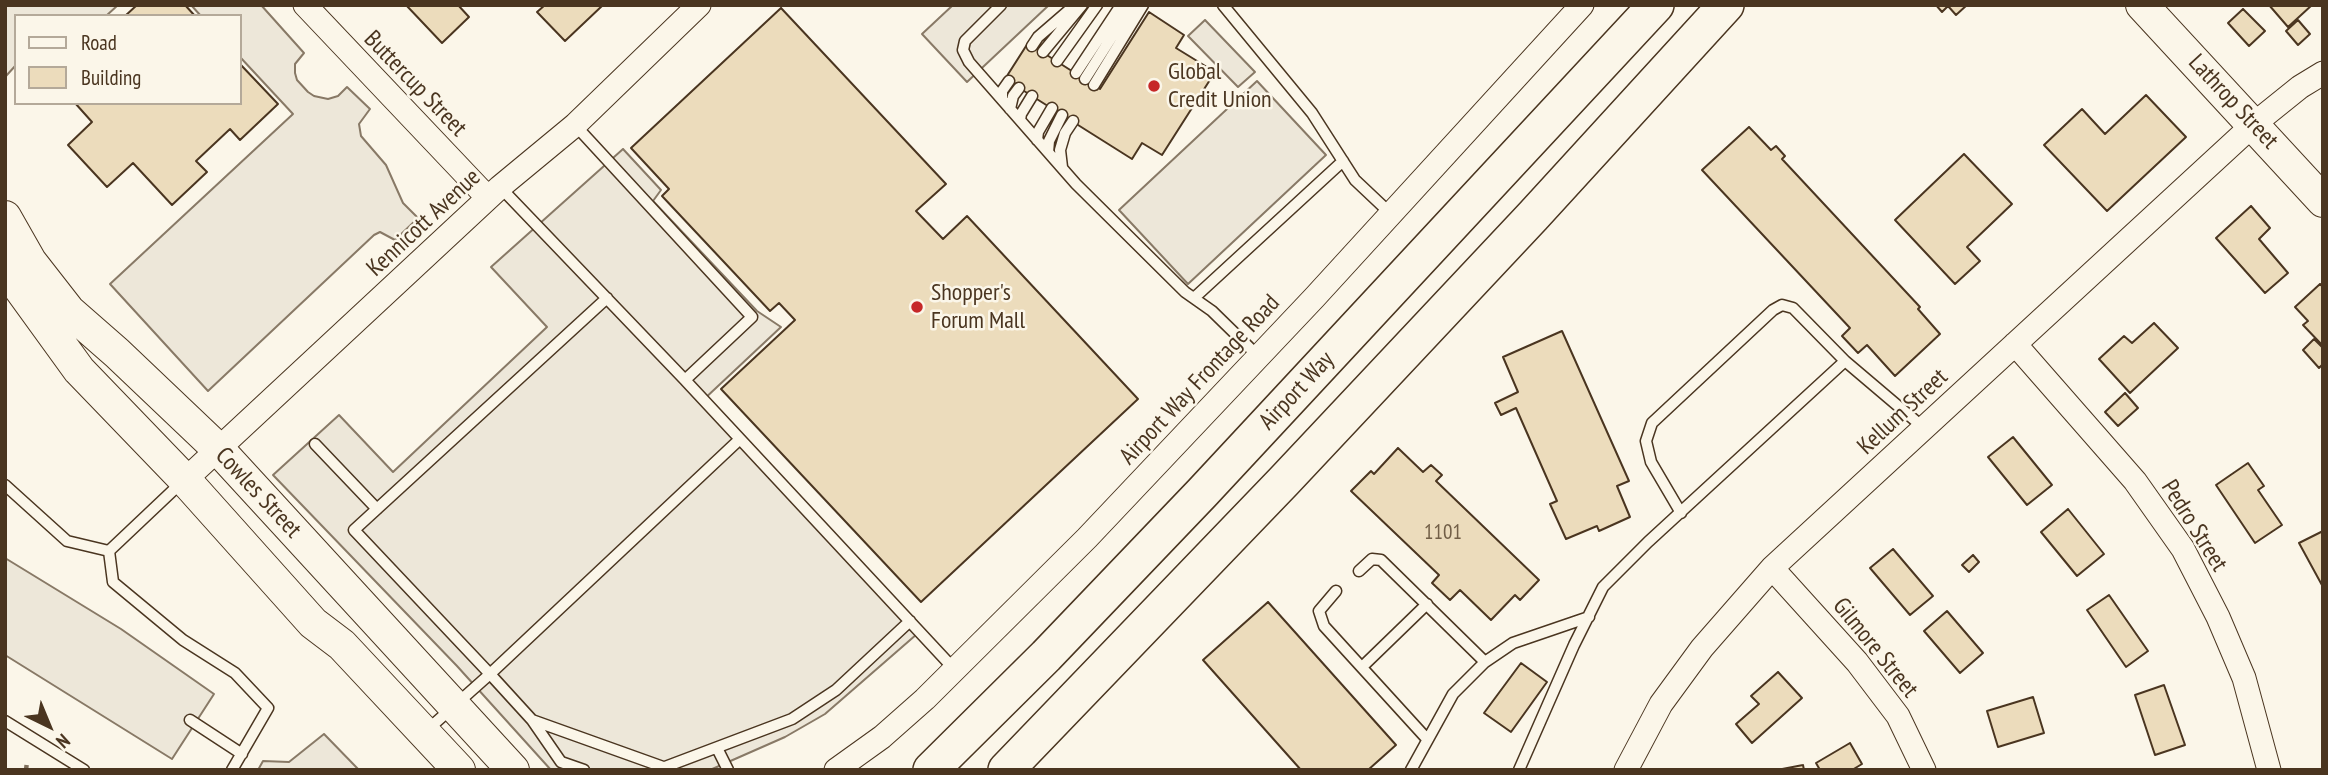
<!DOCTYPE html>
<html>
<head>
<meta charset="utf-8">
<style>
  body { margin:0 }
  #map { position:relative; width:2328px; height:775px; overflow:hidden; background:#fbf6e9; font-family:"PT Sans Narrow",sans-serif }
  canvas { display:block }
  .frame { position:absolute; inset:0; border:7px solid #4a3520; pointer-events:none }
  .legend { position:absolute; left:14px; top:14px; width:228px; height:91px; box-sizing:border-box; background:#fbf6e9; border:2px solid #b4a999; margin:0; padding:9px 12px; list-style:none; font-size:21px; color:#4a3520 }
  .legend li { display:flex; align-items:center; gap:14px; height:35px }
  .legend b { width:35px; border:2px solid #b4a999 }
  .north { position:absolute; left:14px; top:691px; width:70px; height:70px; -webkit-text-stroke:5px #fbf6e9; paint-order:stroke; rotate:137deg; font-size:19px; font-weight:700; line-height:28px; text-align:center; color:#4a3520 }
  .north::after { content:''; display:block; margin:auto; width:24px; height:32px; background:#4a3520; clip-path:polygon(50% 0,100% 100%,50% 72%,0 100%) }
</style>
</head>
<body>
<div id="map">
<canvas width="2328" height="775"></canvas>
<div class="frame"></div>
<ul class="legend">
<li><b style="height:9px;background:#fbf6e9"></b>Road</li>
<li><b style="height:19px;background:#ecdcbc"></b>Building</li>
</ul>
<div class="north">N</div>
</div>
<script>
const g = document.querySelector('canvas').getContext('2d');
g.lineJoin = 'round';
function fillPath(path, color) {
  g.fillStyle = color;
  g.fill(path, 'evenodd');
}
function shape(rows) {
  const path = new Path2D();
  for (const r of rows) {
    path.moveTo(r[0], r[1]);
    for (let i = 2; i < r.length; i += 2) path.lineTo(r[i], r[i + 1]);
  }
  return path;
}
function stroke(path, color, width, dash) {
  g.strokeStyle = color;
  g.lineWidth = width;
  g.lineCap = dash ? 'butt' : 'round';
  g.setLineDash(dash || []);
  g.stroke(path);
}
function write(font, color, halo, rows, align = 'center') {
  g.font = font + ' "PT Sans Narrow",sans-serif';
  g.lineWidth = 5;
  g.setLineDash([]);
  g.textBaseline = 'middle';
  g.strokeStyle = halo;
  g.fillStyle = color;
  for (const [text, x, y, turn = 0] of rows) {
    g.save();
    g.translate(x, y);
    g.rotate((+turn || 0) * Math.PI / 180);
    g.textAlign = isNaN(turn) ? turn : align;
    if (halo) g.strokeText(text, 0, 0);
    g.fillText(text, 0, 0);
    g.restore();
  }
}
const parking = shape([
  [5,5,118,5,106,16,16,16,16,65,6,76,5,5],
  [191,5,261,5,304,53,295,64,295,73,297,80,308,92,314,96,328,99,338,96,347,87,370,109,359,124,361,136,386,165,403,203,418,218,395,240,380,232,374,235,208,391,110,284,293,114,240,57,240,16,201,16,191,5],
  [953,5,1049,5,967,82,922,34,953,5],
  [1205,20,1255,72,1238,87,1188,36,1205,20],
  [1257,81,1326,155,1188,284,1119,210,1257,81],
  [623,149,661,190,653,201,757,311,781,327,701,402,917,634,825,714,785,737,710,770,551,770,457,666,273,475,339,415,393,472,547,327,491,267,623,149],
  [5,558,121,629,214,694,172,759,5,655,5,558],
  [324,734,359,770,258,770,263,761,289,762,324,734]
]);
const building = shape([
  [137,5,185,5,195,16,125,16,137,5],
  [406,5,458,5,469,17,442,43,406,5],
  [545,5,603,5,565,41,537,12,545,5],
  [1936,5,1967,5,1956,15,1948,6,1942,12,1936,5],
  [2269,5,2312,5,2288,27,2269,5],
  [781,8,946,184,916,211,943,239,967,216,1138,399,921,602,721,389,795,320,779,303,770,311,662,196,669,189,631,148,781,8],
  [2243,9,2265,31,2249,46,2228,23,2243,9],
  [1149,12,1184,35,1176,48,1215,72,1162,155,1142,143,1132,159,1005,79,1028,43,1100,89,1149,12],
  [2298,20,2310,34,2298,45,2286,31,2298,20],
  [240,64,278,104,240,140,230,129,196,161,207,172,172,205,133,163,107,187,68,145,92,122,75,103,240,103,240,64],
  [2146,95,2186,137,2107,211,2044,145,2082,109,2105,134,2146,95],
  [1749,127,1771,150,1776,146,1785,156,1782,159,1920,307,1918,309,1940,334,1895,376,1867,345,1858,353,1842,336,1850,328,1702,170,1749,127],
  [1964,154,2012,204,1967,247,1980,261,1955,284,1895,220,1964,154],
  [2251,206,2270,228,2259,239,2288,273,2265,293,2216,238,2251,206],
  [2320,284,2323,287,2323,346,2303,325,2308,321,2295,307,2320,284],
  [2154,323,2178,348,2130,393,2099,359,2124,336,2132,343,2154,323],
  [1562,331,1629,481,1617,486,1630,517,1599,531,1597,526,1566,539,1550,504,1557,501,1516,408,1501,415,1495,403,1518,392,1503,357,1562,331],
  [2314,339,2323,348,2323,364,2319,368,2303,350,2314,339],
  [2125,393,2138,408,2118,426,2105,412,2125,393],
  [2013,437,2052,485,2027,505,1988,457,2013,437],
  [1398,448,1423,472,1431,465,1442,475,1436,481,1539,580,1520,600,1515,595,1491,620,1460,590,1450,600,1432,583,1439,575,1351,491,1371,471,1374,474,1398,448],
  [2248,463,2264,486,2258,490,2282,525,2255,543,2216,485,2248,463],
  [2068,509,2104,554,2077,576,2041,532,2068,509],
  [2323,531,2323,587,2299,543,2323,531],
  [1893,549,1933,596,1910,615,1870,568,1893,549],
  [1973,555,1979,562,1969,572,1962,565,1973,555],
  [2109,595,2148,651,2126,667,2087,610,2109,595],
  [1268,602,1396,745,1368,770,1301,770,1203,660,1268,602],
  [1947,611,1983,653,1960,673,1924,631,1947,611],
  [1521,663,1547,682,1511,732,1484,713,1521,663],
  [1778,672,1802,698,1752,743,1736,724,1759,704,1751,696,1778,672],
  [2164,685,2185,745,2155,755,2135,695,2164,685],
  [2033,697,2044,733,1998,747,1987,711,2033,697],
  [1850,743,1862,764,1852,770,1820,770,1816,763,1850,743],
  [1803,765,1804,770,1777,770,1803,765]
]);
const path = shape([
  [26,770,27,762]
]);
const lane = shape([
  [1001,5,965,41,963,50,969,62,1076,184,1185,292,1212,311,1258,356],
  [1223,5,1312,113,1355,180,1391,214],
  [1032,46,1038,37,1075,5],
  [1043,52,1082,5],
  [1057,61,1097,5],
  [1076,73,1121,5],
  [1085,79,1132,5],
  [1094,85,1143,5],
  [1002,99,1002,91,1009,81],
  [1010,109,1013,96,1019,88],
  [1020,120,1021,114,1032,96],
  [1037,140,1038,132,1052,108],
  [1048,152,1049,141,1062,115],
  [1062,167,1060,150,1065,133,1073,121],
  [500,187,685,380,752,317,575,125],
  [607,298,354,530,490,674,740,439,685,380],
  [1194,298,1343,161],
  [740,439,955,670],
  [315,444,377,509],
  [5,485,67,541,109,551],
  [1681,513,1651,462,1646,441,1652,423,1773,310,1782,305,1793,308,1845,361],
  [109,551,113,582,183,640,235,673,268,708,232,770],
  [109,551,183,481],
  [1359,571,1372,559,1381,560,1485,662],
  [1336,591,1319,611,1324,626,1427,739],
  [1362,667,1427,604],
  [190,720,242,754],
  [532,720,666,768],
  [5,721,84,770],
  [425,732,490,674,532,720,561,762,584,770],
  [717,748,728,770],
  [657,770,792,719,836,690,910,621],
  [1411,770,1453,694,1485,662,1513,643,1589,617],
  [1519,770,1574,645,1603,587,1648,542,1845,361,1924,428]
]);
const street = shape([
  [305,5,488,198],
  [2015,344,2135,481,2183,549,2218,617,2244,678,2269,770],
  [185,480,500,187,575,125,699,5],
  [1772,568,1857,662,1898,716,1924,770],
  [836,770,882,737,925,699,1087,538,1314,298,1582,5],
  [1626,770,1661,704,1702,648,1772,568,2254,124,2300,87,2323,73]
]);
const secondary = shape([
  [2142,5,2323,201],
  [5,217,30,261,69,311,117,353,219,450,513,770],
  [5,268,79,370,185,480,313,623,342,645,459,770]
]);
const primary = shape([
  [931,770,1046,656,1202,493,1656,5],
  [1006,770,1284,481,1533,216,1726,5]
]);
const markers = [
  [1154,86,7,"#c62828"],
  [917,307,7,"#c62828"]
];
const numberNames = [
  ["1101",1443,533]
];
const poiNames = [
  ["Global",1168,72],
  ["Credit Union",1168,100],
  ["Shopper's",931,293],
  ["Forum Mall",931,321]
];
const streetNames = [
  ["Buttercup Street",415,84,46],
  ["Lathrop Street",2233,102,47],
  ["Kennicott Avenue",424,223,-43],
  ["Airport Way Frontage Road",1200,380,-47],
  ["Airport Way",1297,391,-47],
  ["Kellum Street",1903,412,-43],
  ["Cowles Street",258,493,47],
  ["Pedro Street",2194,526,58],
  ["Gilmore Street",1875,648,51]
];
fillPath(parking, '#ede7d9');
stroke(parking, '#887966', 2);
fillPath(building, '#ecdcbc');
stroke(building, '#4a3520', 2);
stroke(lane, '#4a3520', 13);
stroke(street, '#4a3520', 25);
stroke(secondary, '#4a3520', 34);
stroke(primary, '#4a3520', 38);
stroke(path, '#7f6f5c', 4.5, [5, 3.5]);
stroke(lane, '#fbf6e9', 10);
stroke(street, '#fbf6e9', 23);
stroke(secondary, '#fbf6e9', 32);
stroke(primary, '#fbf6e9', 35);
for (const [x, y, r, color] of markers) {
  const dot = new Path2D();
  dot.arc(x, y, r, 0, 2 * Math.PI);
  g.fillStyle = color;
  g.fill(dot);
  stroke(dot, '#fbf6e9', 2.5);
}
write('21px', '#725f47', null, numberNames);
write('24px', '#4a3520', '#fbf6e9', poiNames, 'left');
write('24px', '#4a3520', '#fbf6e9', streetNames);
</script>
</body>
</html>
